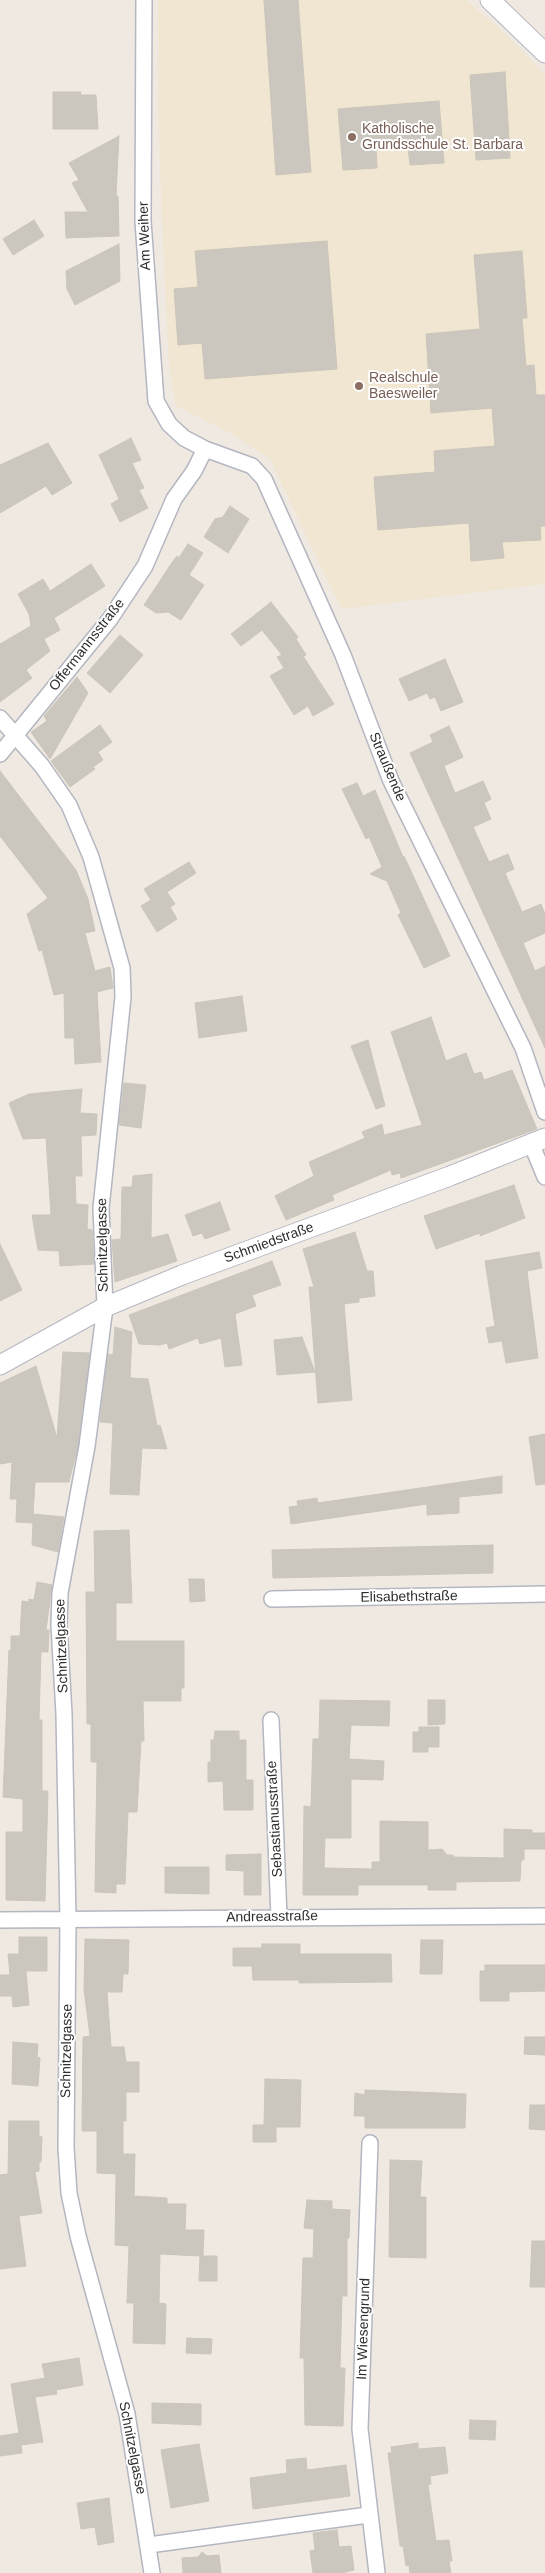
<!DOCTYPE html>
<html>
<head>
<meta charset="utf-8">
<style>
  body { margin:0 }
  canvas { display:block; background:#efe9e1 }
</style>
</head>
<body>
<canvas width="545" height="2573"></canvas>
<script>
const g = document.querySelector('canvas').getContext('2d');
g.lineJoin = 'round';
function fillPath(path, color) {
  g.fillStyle = color;
  g.fill(path, 'evenodd');
}
function shape(rows) {
  const path = new Path2D();
  for (const r of rows) {
    path.moveTo(r[0], r[1]);
    for (let i = 2; i < r.length; i += 2) path.lineTo(r[i], r[i + 1]);
  }
  return path;
}
function stroke(path, color, width, dash) {
  g.strokeStyle = color;
  g.lineWidth = width;
  g.lineCap = dash ? 'butt' : 'round';
  g.setLineDash(dash || []);
  g.stroke(path);
}
function write(font, color, halo, rows, align = 'center') {
  g.font = font + ' Helvetica,sans-serif';
  g.lineWidth = 4;
  g.setLineDash([]);
  g.textBaseline = 'middle';
  g.strokeStyle = halo;
  g.fillStyle = color;
  for (const [text, x, y, turn = 0] of rows) {
    g.save();
    g.translate(x, y);
    g.rotate((+turn || 0) * Math.PI / 180);
    g.textAlign = isNaN(turn) ? turn : align;
    if (halo) g.strokeText(text, 0, 0);
    g.fillText(text, 0, 0);
    g.restore();
  }
}
const education = shape([
  [158,0,466,0,512,40,545,75,545,584,341,609,270,459,230,433,176,406,169,366,162,220,158,107]
]);
const building = shape([
  [264,0,298,0,311,172,276,175,264,0],
  [505,72,510,158,476,160,470,75,505,72],
  [53,92,81,92,80,95,96,95,98,129,53,129,53,92],
  [439,101,444,163,410,165,408,147,376,150,377,168,343,170,338,109,439,101],
  [119,136,116,196,118,196,119,236,66,238,65,212,88,212,72,183,79,180,69,163,119,136],
  [34,220,44,236,13,255,3,239,34,220],
  [327,241,337,369,205,379,202,343,178,345,174,289,198,287,195,251,327,241],
  [119,244,120,281,75,305,67,289,66,271,119,244],
  [522,251,527,318,522,318,526,366,534,365,536,395,545,395,545,526,540,526,541,540,502,542,504,558,471,561,469,523,378,530,374,477,435,472,434,451,495,446,492,408,431,413,426,334,480,329,474,255,522,251],
  [131,438,141,460,132,463,144,488,139,490,148,508,120,522,111,504,119,499,99,455,131,438],
  [48,443,72,483,52,495,46,486,0,513,0,465,48,443],
  [230,506,249,519,228,553,204,537,215,519,223,517,230,506],
  [188,544,203,553,189,575,204,585,181,620,168,612,156,613,144,605,171,564,177,556,179,558,188,544],
  [91,564,105,586,54,618,60,630,44,639,50,651,26,670,32,678,0,702,0,644,31,626,29,614,18,594,43,579,50,591,91,564],
  [271,602,298,637,296,639,306,655,303,656,334,704,313,716,308,706,294,715,270,676,284,668,277,657,282,655,262,630,241,646,231,634,271,602],
  [120,635,143,655,110,693,87,673,120,635],
  [445,659,463,702,441,711,435,697,430,699,427,693,409,701,399,679,445,659],
  [77,677,88,693,50,759,31,732,47,721,44,716,77,677],
  [100,725,112,742,98,752,103,760,93,767,95,769,70,787,51,761,100,725],
  [449,726,463,757,444,766,455,793,483,781,491,799,484,803,491,819,473,827,489,862,508,854,514,869,505,873,522,912,541,904,545,914,545,933,523,943,535,971,545,966,545,1048,410,753,433,742,430,735,449,726],
  [0,771,76,870,88,899,95,931,85,933,95,971,110,967,113,988,97,992,101,1062,75,1064,74,1038,65,1038,64,993,54,995,42,950,39,951,27,914,48,898,0,836,0,771],
  [357,783,363,796,375,790,403,857,404,856,450,956,424,968,398,915,401,913,387,881,370,874,382,867,369,837,366,839,342,789,357,783],
  [189,862,196,873,167,892,175,904,170,907,177,919,157,932,141,906,151,900,144,889,189,862],
  [242,996,247,1031,199,1038,195,1003,242,996],
  [431,1017,446,1061,466,1053,474,1074,481,1072,484,1080,512,1070,537,1129,401,1178,400,1173,392,1175,391,1170,332,1195,334,1200,286,1220,275,1196,314,1176,309,1162,365,1138,362,1132,382,1124,384,1135,422,1125,391,1032,431,1017],
  [368,1040,385,1106,376,1109,351,1046,368,1040],
  [124,1083,146,1085,141,1128,119,1125,124,1083],
  [82,1089,80,1113,97,1114,96,1135,81,1136,82,1176,75,1176,76,1204,88,1205,87,1229,92,1230,94,1264,60,1266,59,1251,38,1250,32,1215,51,1215,46,1138,23,1139,9,1103,29,1094,82,1089],
  [152,1174,151,1238,168,1234,177,1261,115,1282,112,1240,121,1239,122,1187,132,1187,133,1176,152,1174],
  [514,1185,525,1218,480,1236,480,1233,436,1249,424,1216,514,1185],
  [220,1202,230,1230,205,1239,202,1233,193,1236,185,1215,220,1202],
  [355,1232,367,1271,373,1271,375,1296,359,1298,359,1302,344,1304,352,1400,318,1403,309,1287,314,1287,303,1249,355,1232],
  [0,1244,22,1290,0,1301,0,1244],
  [539,1252,542,1268,527,1271,538,1358,506,1363,502,1341,489,1343,486,1328,495,1326,485,1261,539,1252],
  [272,1261,281,1285,252,1295,256,1306,235,1314,242,1365,225,1367,221,1338,200,1344,198,1338,169,1349,167,1343,160,1345,139,1344,129,1315,272,1261],
  [115,1327,132,1332,130,1378,148,1379,157,1426,160,1425,167,1449,142,1448,139,1495,110,1494,113,1423,100,1422,108,1354,113,1355,115,1327],
  [302,1337,315,1372,277,1375,274,1340,302,1337],
  [63,1352,90,1353,78,1445,69,1482,35,1482,33,1514,64,1517,58,1552,32,1545,33,1523,16,1522,17,1499,10,1499,12,1462,0,1464,0,1383,36,1366,57,1438,63,1352],
  [545,1434,545,1484,536,1485,529,1437,545,1434],
  [502,1476,502,1493,459,1497,459,1513,427,1515,427,1504,291,1524,289,1507,298,1506,297,1501,317,1498,318,1503,502,1476],
  [129,1530,132,1603,116,1603,116,1641,184,1641,184,1688,181,1688,181,1701,143,1701,144,1741,141,1741,137,1812,128,1812,125,1884,116,1884,116,1893,95,1892,97,1762,91,1762,91,1724,87,1724,86,1592,95,1592,94,1531,129,1530],
  [493,1545,493,1573,273,1578,272,1550,493,1545],
  [189,1579,204,1579,205,1601,190,1602,189,1579],
  [37,1582,52,1585,46,1630,49,1630,48,1652,41,1652,39,1720,42,1720,42,1791,48,1791,45,1901,6,1900,6,1832,23,1832,23,1799,3,1797,9,1650,11,1651,11,1636,20,1636,22,1601,29,1602,29,1599,34,1600,37,1582],
  [320,1700,390,1701,389,1726,351,1725,349,1759,384,1761,383,1780,351,1779,351,1838,325,1838,324,1868,372,1869,372,1862,380,1862,380,1821,428,1822,428,1850,442,1849,447,1855,453,1855,453,1857,504,1858,504,1829,532,1830,532,1833,545,1833,545,1849,524,1849,524,1860,521,1860,520,1881,456,1882,456,1890,428,1890,428,1885,358,1885,358,1895,303,1895,304,1806,311,1807,313,1739,319,1739,320,1700],
  [428,1700,445,1700,445,1724,428,1725,428,1700],
  [419,1727,439,1727,439,1747,428,1747,428,1752,413,1752,413,1732,419,1732,419,1727],
  [215,1731,239,1731,239,1740,246,1740,246,1780,253,1780,253,1810,224,1810,223,1781,208,1782,208,1762,211,1762,211,1740,214,1740,215,1731],
  [261,1854,261,1895,244,1895,244,1871,226,1870,226,1855,261,1854],
  [165,1867,209,1867,209,1894,165,1893,165,1867],
  [19,1937,47,1937,47,1971,26,1971,29,2005,13,2007,12,1996,0,1996,0,1975,10,1975,8,1954,19,1954,19,1937],
  [85,1939,129,1940,128,1974,123,1974,122,1992,107,1992,111,2047,124,2047,126,2062,139,2062,139,2092,126,2092,126,2121,123,2121,123,2154,135,2154,134,2196,167,2198,167,2204,186,2204,185,2230,204,2230,203,2256,217,2256,217,2281,199,2281,200,2256,160,2254,159,2303,166,2304,165,2344,133,2343,134,2303,127,2303,129,2246,115,2245,116,2174,97,2173,97,2131,82,2131,83,2037,90,2036,84,1990,85,1939],
  [421,1940,443,1940,442,1974,420,1974,421,1940],
  [262,1944,300,1944,300,1954,391,1954,392,1982,299,1983,299,1980,253,1980,252,1966,233,1966,233,1948,262,1948,262,1944],
  [485,1965,545,1965,545,1991,509,1992,509,2001,480,2001,480,1971,485,1971,485,1965],
  [525,2037,545,2037,545,2055,524,2054,525,2037],
  [13,2042,38,2044,37,2057,40,2058,38,2086,12,2084,13,2042],
  [265,2079,301,2080,300,2127,276,2127,276,2142,253,2142,253,2125,264,2125,265,2079],
  [365,2090,466,2094,465,2128,365,2128,365,2116,354,2116,355,2093,365,2095,365,2090],
  [530,2105,545,2105,545,2130,529,2129,530,2105],
  [9,2121,39,2121,39,2136,42,2137,41,2162,39,2162,39,2171,35,2172,42,2213,19,2216,26,2266,0,2269,0,2175,8,2174,9,2121],
  [390,2160,422,2161,420,2197,426,2197,426,2258,389,2257,390,2160],
  [307,2200,332,2201,332,2209,350,2210,349,2238,347,2238,347,2296,342,2296,340,2368,345,2368,343,2426,305,2425,304,2358,300,2358,303,2258,313,2258,314,2229,304,2228,307,2200],
  [532,2241,545,2241,545,2287,530,2287,532,2241],
  [187,2338,212,2339,211,2354,186,2353,187,2338],
  [79,2358,83,2385,56,2390,57,2394,35,2397,43,2442,21,2445,22,2453,0,2456,0,2436,19,2433,11,2384,45,2378,42,2364,79,2358],
  [152,2403,201,2404,201,2425,152,2423,152,2403],
  [470,2420,496,2421,495,2440,469,2439,470,2420],
  [418,2443,418,2449,445,2447,448,2473,430,2476,431,2484,428,2485,436,2541,449,2540,452,2561,449,2561,451,2573,410,2573,409,2565,406,2566,403,2546,400,2546,388,2453,392,2453,391,2447,418,2443],
  [199,2444,209,2501,171,2508,161,2450,199,2444],
  [306,2458,307,2470,346,2465,350,2496,253,2509,250,2478,287,2473,286,2460,306,2458],
  [109,2498,114,2542,98,2545,95,2527,81,2529,77,2503,109,2498],
  [337,2530,339,2547,351,2546,354,2570,342,2573,313,2573,310,2551,315,2550,313,2533,337,2530],
  [202,2552,207,2556,219,2555,221,2573,183,2573,182,2558,198,2557,202,2552]
]);
const minor = shape([
  [144,0,143,221,156,401,169,424,184,438,205,449,252,466,264,479,343,655,391,781,523,1048,545,1112],
  [0,718,42,766,69,805,91,857,122,968,123,997,101,1208,105,1307,87,1446,60,1593,59,1625,64,1714,68,1920,66,2148,69,2193,78,2236,127,2414,152,2573],
  [0,754,110,619,145,566,174,499,194,471,205,449],
  [531,1143,545,1177],
  [272,1599,545,1594],
  [271,1720,279,1917],
  [0,1920,545,1916],
  [370,2143,360,2429,377,2573],
  [149,2545,368,2515]
]);
const tertiary = shape([
  [490,0,545,53],
  [0,1365,105,1307,182,1275,450,1176,545,1138]
]);
const markers = [
  [352,137,5,"#8d6e63"],
  [359,386,5,"#8d6e63"]
];
const educationNames = [
  ["Katholische",362,129],
  ["Grundsschule St. Barbara",362,145],
  ["Realschule",369,378],
  ["Baesweiler",369,394]
];
const streetNames = [
  ["Am Weiher",145,236,-92],
  ["Offermannsstraße",87,645,-52],
  ["Straußende",387,767,67],
  ["Schmiedstraße",269,1243,-20],
  ["Schnitzelgasse",103,1245,-91],
  ["Elisabethstraße",409,1597,-1],
  ["Schnitzelgasse",62,1646,-92],
  ["Sebastianusstraße",275,1819,-93],
  ["Andreasstraße",272,1917,-1],
  ["Schnitzelgasse",67,2051,-89],
  ["Im Wiesengrund",364,2329,-88],
  ["Schnitzelgasse",132,2448,79]
];
fillPath(education, '#f0e6d1');
fillPath(building, '#cbc7bf');
stroke(building, '#cbc5ba', 1);
stroke(minor, '#b4b7c1', 18);
stroke(tertiary, '#b4b7c1', 21);
stroke(minor, '#fff', 15);
stroke(tertiary, '#fff', 19);
for (const [x, y, r, color] of markers) {
  const dot = new Path2D();
  dot.arc(x, y, r, 0, 2 * Math.PI);
  g.fillStyle = color;
  g.fill(dot);
  stroke(dot, '#fff', 2);
}
write('14px', '#785e54', '#fff', educationNames, 'left');
write('14px', '#2e2e2e', '#fff', streetNames);
</script>
</body>
</html>
